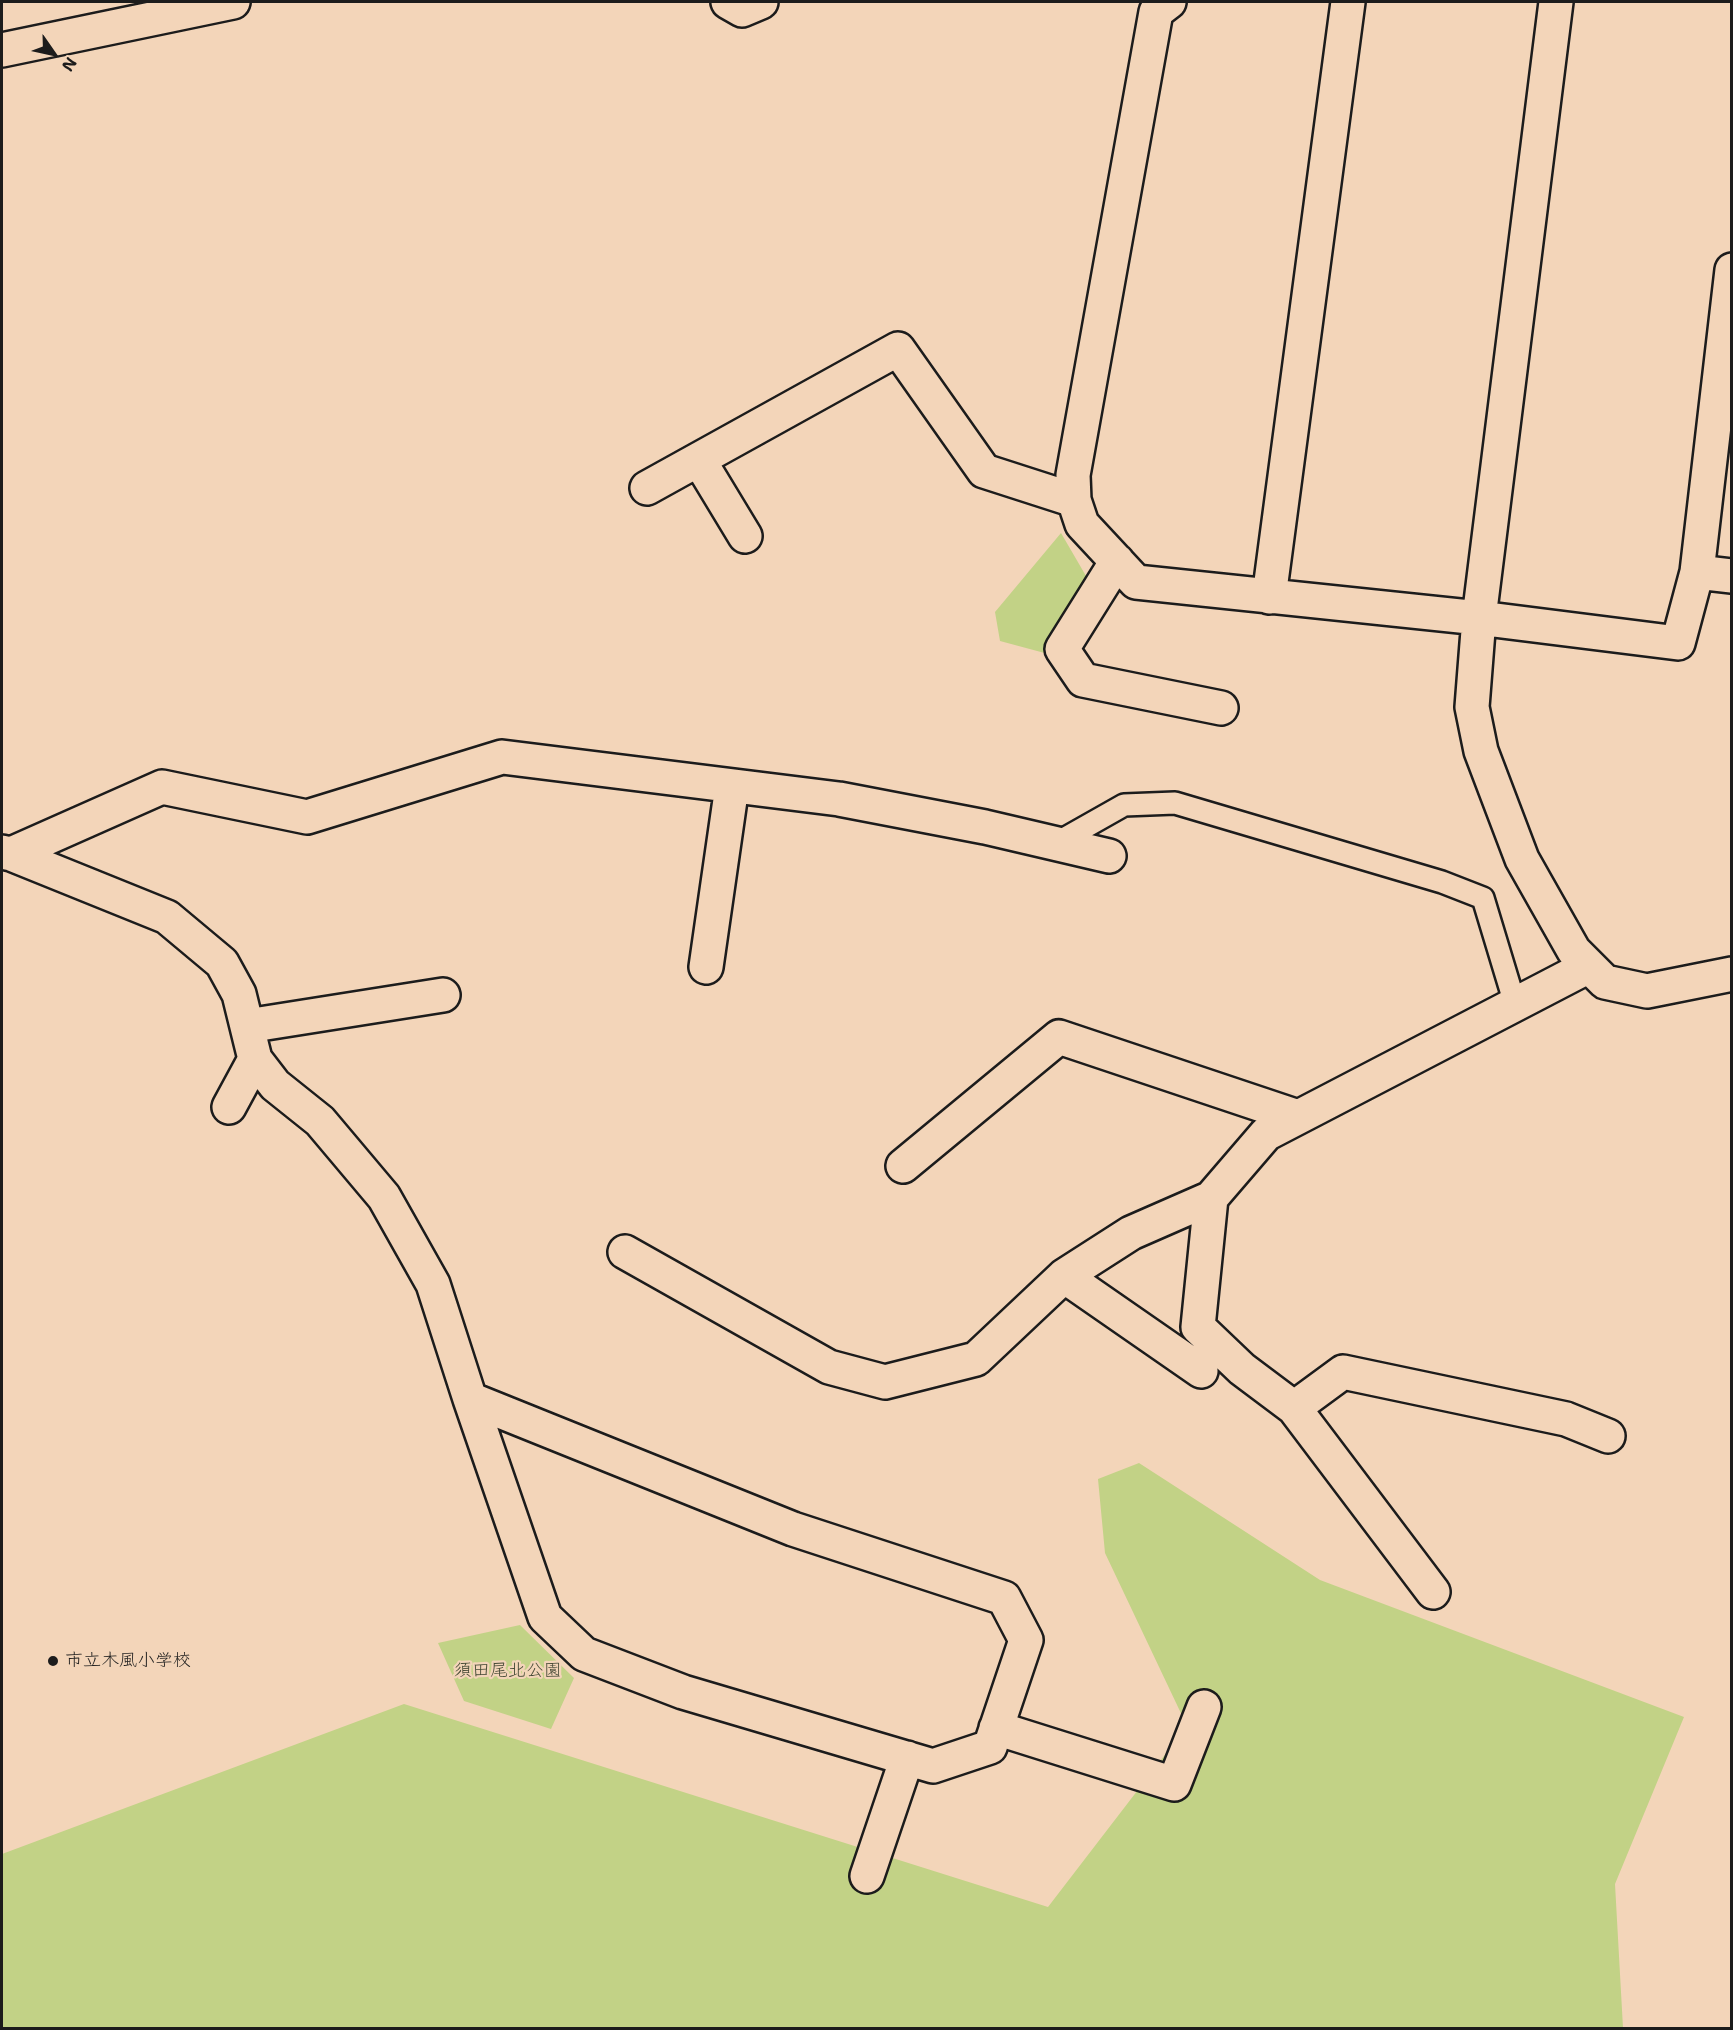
<!DOCTYPE html>
<html>
<head>
<meta charset="utf-8">
<style>
  body { margin:0 }
  #map { position:relative; width:1733px; height:2030px; overflow:hidden; background:#f3d5b9; font-family:"Shantell Sans",sans-serif }
  canvas { display:block }
  .frame { position:absolute; inset:0; border:3px solid #1c1c1c; pointer-events:none }
  .north { position:absolute; left:24px; top:24px; width:60px; height:60px; -webkit-text-stroke:4px #f3d5b9; paint-order:stroke; rotate:124deg; font-size:16px; font-weight:700; line-height:24px; text-align:center; color:#1c1c1c }
  .north::after { content:''; display:block; margin:auto; width:21px; height:27px; background:#1c1c1c; clip-path:polygon(50% 0,100% 100%,50% 72%,0 100%) }
</style>
</head>
<body>
<div id="map">
<canvas width="1733" height="2030"></canvas>
<div class="frame"></div>
<div class="north">N</div>
</div>
<script>
const g = document.querySelector('canvas').getContext('2d');
g.lineJoin = 'round';
function fillPath(path, color) {
  g.fillStyle = color;
  g.fill(path, 'evenodd');
}
function shape(rows) {
  const path = new Path2D();
  for (const r of rows) {
    path.moveTo(r[0], r[1]);
    for (let i = 2; i < r.length; i += 2) path.lineTo(r[i], r[i + 1]);
  }
  return path;
}
function stroke(path, color, width, dash) {
  g.strokeStyle = color;
  g.lineWidth = width;
  g.lineCap = dash ? 'butt' : 'round';
  g.setLineDash(dash || []);
  g.stroke(path);
}
function write(font, color, halo, rows, align = 'center') {
  g.font = font + ' "Shantell Sans","Klee One",sans-serif';
  g.lineWidth = 4.5;
  g.setLineDash([]);
  g.textBaseline = 'middle';
  g.strokeStyle = halo;
  g.fillStyle = color;
  for (const [text, x, y, turn = 0] of rows) {
    g.save();
    g.translate(x, y);
    g.rotate((+turn || 0) * Math.PI / 180);
    g.textAlign = isNaN(turn) ? turn : align;
    if (halo) g.strokeText(text, 0, 0);
    g.fillText(text, 0, 0);
    g.restore();
  }
}
const green = shape([
  [1061,533,1093,588,1052,655,1000,641,995,612],
  [1139,1463,1320,1580,1684,1717,1615,1884,1623,2028,2,2028,2,1854,404,1704,1048,1907,1187,1726,1105,1553,1098,1479],
  [520,1625,574,1678,551,1729,464,1701,438,1643]
]);
const service = shape([
  [1055,844,1124,805,1175,803,1442,882,1483,898,1515,1004]
]);
const minor = shape([
  [728,2,742,10,761,2],
  [1169,2,1156,12,1073,475,1074,500,1082,524,1136,582,1479,618,1678,643,1697,572,1732,270],
  [1556,2,1479,618,1472,707,1481,751,1522,859,1574,951,1605,982,1647,991,1732,974],
  [2,50,233,2],
  [699,460,745,536],
  [647,488,898,349,984,471,1074,500],
  [1117,561,1062,649,1083,680,1221,708],
  [1697,572,1732,576],
  [1269,597,1348,2],
  [2,852,11,854,167,917,222,963,239,994,255,1059,275,1085,320,1121,384,1197,433,1284,470,1399,793,1529,1004,1598,1026,1640,990,1747,933,1766,683,1692,584,1654,545,1617,470,1399],
  [11,854,162,787,307,817,502,757,839,799,985,827,1109,856],
  [706,967,732,786],
  [247,1026,443,995],
  [229,1107,255,1059],
  [903,1166,1059,1037,1298,1117],
  [625,1252,829,1367,885,1382,976,1359,1064,1276,1131,1233,1211,1198],
  [1064,1276,1201,1371],
  [1294,1408,1343,1372,1566,1419,1608,1436],
  [1433,1592,1294,1408,1242,1369,1198,1327,1211,1198,1266,1134,1589,966],
  [996,1728,1174,1784,1204,1707],
  [867,1876,907,1758]
]);
const markers = [
  [53,1661,6,"#1c1c1c"]
];
const poiNames = [
  ["市立木風小学校",65,1661]
];
const parkNames = [
  ["須田尾北公園",508,1671]
];
fillPath(green, '#c2d286');
stroke(service, '#1c1c1c', 26);
stroke(minor, '#1c1c1c', 38);
stroke(service, '#f3d5b9', 21);
stroke(minor, '#f3d5b9', 33);
for (const [x, y, r, color] of markers) {
  const dot = new Path2D();
  dot.arc(x, y, r, 0, 2 * Math.PI);
  g.fillStyle = color;
  g.fill(dot);
  stroke(dot, '#f3d5b9', 2);
}
write('18px', '#1c1c1c', '#f3d5b9', poiNames, 'left');
write('18px', '#464a36', '#f3d5b9', parkNames);
</script>
</body>
</html>
